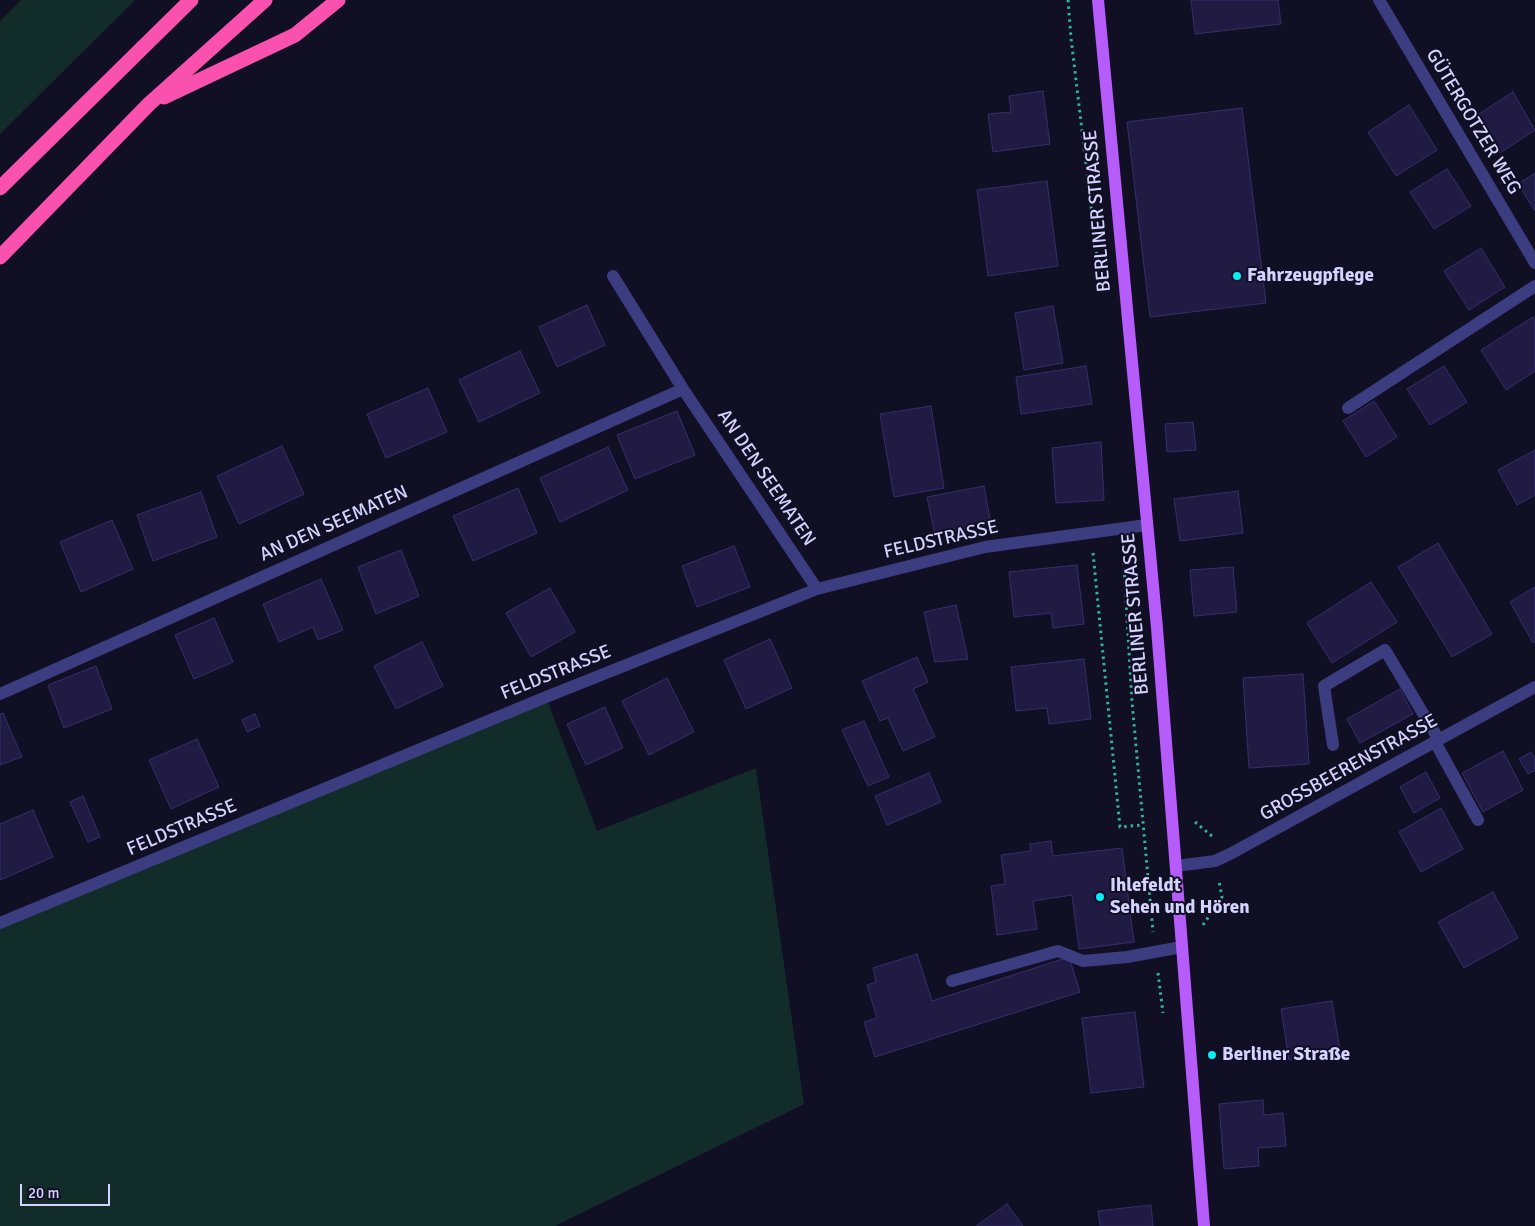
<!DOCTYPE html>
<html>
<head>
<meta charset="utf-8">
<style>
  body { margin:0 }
  #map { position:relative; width:1535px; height:1226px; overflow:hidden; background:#110f23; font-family:Signika,sans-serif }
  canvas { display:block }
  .scale { position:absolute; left:20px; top:1184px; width:90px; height:22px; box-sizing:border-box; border:2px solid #d4d2fe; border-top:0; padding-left:6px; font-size:15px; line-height:18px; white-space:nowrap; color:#d4d2fe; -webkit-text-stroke:4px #110f23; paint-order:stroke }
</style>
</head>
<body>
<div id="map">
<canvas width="1535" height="1226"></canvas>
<div class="scale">20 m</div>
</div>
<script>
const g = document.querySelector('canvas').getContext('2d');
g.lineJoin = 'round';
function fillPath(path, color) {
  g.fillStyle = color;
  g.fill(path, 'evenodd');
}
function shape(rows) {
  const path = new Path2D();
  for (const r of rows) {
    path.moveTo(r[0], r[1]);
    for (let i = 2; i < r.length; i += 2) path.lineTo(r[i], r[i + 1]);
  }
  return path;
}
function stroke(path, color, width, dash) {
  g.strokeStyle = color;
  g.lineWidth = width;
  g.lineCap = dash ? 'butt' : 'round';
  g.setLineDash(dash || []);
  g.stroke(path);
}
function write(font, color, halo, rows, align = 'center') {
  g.font = font + ' Signika,sans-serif';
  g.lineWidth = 4;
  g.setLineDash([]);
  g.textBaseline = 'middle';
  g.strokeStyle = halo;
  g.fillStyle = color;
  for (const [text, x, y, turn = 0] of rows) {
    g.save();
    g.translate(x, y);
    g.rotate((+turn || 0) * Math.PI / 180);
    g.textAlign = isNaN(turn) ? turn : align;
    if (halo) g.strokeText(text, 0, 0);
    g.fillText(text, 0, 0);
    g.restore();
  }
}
const green = shape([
  [21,0,135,0,0,134,0,21],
  [546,697,597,831,756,768,804,1104,555,1226,0,1226,0,923]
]);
const building = shape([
  [1191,0,1278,0,1281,24,1195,34,1191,0],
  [1043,91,1050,144,993,152,988,114,1011,112,1009,96,1043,91],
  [1513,92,1535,130,1500,153,1476,116,1513,92],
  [1409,105,1437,150,1396,176,1368,132,1409,105],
  [1242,108,1266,303,1150,317,1127,122,1242,108],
  [1447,169,1471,206,1434,229,1410,192,1447,169],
  [1535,173,1535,211,1518,184,1535,173],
  [1047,181,1058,266,988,276,977,190,1047,181],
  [1481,248,1505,287,1469,310,1444,271,1481,248],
  [587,305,605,345,557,367,539,327,587,305],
  [1053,306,1063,363,1024,370,1015,313,1053,306],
  [1533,317,1535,320,1535,371,1506,390,1481,350,1533,317],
  [520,351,540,393,479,422,459,380,520,351],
  [1086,366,1092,404,1021,414,1016,377,1086,366],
  [1444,366,1467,402,1430,425,1407,389,1444,366],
  [428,388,447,432,386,458,367,414,428,388],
  [1374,401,1397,437,1366,457,1343,421,1374,401],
  [931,406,944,488,894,497,880,414,931,406],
  [677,411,695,455,635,479,617,435,677,411],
  [1193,422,1196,450,1167,452,1165,424,1193,422],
  [1101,442,1104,500,1056,503,1052,448,1101,442],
  [282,446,304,494,239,524,217,476,282,446],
  [608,447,628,490,560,522,540,478,608,447],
  [1535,450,1535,495,1517,505,1498,470,1535,450],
  [984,486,991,524,935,535,927,497,984,486],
  [518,488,537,533,473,561,453,516,518,488],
  [1238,491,1243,533,1180,541,1174,499,1238,491],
  [201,492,217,537,153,561,137,515,201,492],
  [112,520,133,569,81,592,60,542,112,520],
  [1438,543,1492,634,1452,657,1398,567,1438,543],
  [734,546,750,587,697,607,682,566,734,546],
  [401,550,419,596,376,614,358,567,401,550],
  [1077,565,1084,624,1053,628,1051,613,1014,617,1009,572,1077,565],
  [1233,567,1237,612,1194,616,1190,570,1233,567],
  [321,579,343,630,318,640,313,627,279,642,263,604,321,579],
  [1371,582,1397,622,1332,663,1307,623,1371,582],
  [1535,587,1535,641,1533,643,1510,602,1535,587],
  [550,588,575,632,531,657,506,613,550,588],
  [956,605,968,659,935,662,924,612,956,605],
  [214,618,233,662,194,679,175,635,214,618],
  [770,639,792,688,746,709,724,660,770,639],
  [422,642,443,686,396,709,374,666,422,642],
  [917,657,928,682,913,689,935,737,903,751,888,718,880,721,862,681,917,657],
  [1084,659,1091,719,1049,724,1047,708,1016,711,1011,667,1084,659],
  [96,666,112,709,64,728,48,685,96,666],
  [1303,674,1309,764,1249,768,1243,678,1303,674],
  [667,678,694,732,649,755,622,701,667,678],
  [1400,689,1413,714,1360,743,1347,719,1400,689],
  [605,707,623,748,586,765,567,724,605,707],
  [3,713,22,757,0,765,0,714,3,713],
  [255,714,260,726,247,732,242,720,255,714],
  [864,721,889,777,868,786,842,730,864,721],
  [197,739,219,787,171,809,149,760,197,739],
  [1503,751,1523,790,1483,812,1462,773,1503,751],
  [1531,752,1535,759,1535,770,1528,774,1519,759,1531,752],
  [1426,772,1440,798,1414,813,1400,787,1426,772],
  [929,773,941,802,887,825,875,796,929,773],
  [83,796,100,837,88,842,70,802,83,796],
  [1441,808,1463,849,1421,872,1399,832,1441,808],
  [33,810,53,857,0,880,0,824,33,810],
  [1051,841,1053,856,1122,848,1134,942,1079,949,1072,895,1033,901,1037,929,997,935,991,886,1005,884,1001,855,1031,851,1030,844,1051,841],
  [1493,892,1518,938,1464,968,1438,922,1493,892],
  [917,954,932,1001,1069,957,1080,992,875,1057,864,1022,877,1018,867,985,876,982,873,968,917,954],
  [1332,1001,1340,1051,1289,1060,1281,1009,1332,1001],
  [1135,1012,1144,1087,1091,1093,1082,1018,1135,1012],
  [1263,1100,1264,1115,1283,1113,1286,1146,1258,1148,1259,1166,1224,1169,1219,1104,1263,1100],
  [1007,1204,1023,1226,976,1226,1007,1204],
  [1151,1205,1153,1226,1100,1226,1098,1211,1151,1205]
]);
const path = shape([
  [1068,0,1071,38,1101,290],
  [1123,549,1132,702,1153,932],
  [1093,553,1120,827,1143,825],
  [1195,822,1213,837],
  [1203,925,1222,897,1219,881],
  [1158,973,1163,1013]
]);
const minor = shape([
  [1379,0,1535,263],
  [613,276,683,389,817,589],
  [1348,408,1535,286],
  [0,694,683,389],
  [1435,742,1478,820],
  [1333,745,1324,686,1385,650,1439,740],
  [1176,866,1215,861,1230,854,1535,687],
  [0,923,546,697,817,589,985,547,1147,525],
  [952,981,1058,951,1083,961,1127,957,1182,947]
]);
const major = shape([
  [1098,0,1157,628,1204,1226]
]);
const highway = shape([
  [164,97,295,35,338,0],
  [0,188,191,0],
  [0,257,149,104,265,0]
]);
const markers = [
  [1237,276,5,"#08ecf4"],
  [1100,897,5,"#08ecf4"],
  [1212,1055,5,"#08ecf4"]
];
const streetNames = [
  ["GÜTERGOTZER WEG",1473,122,59],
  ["BERLINER STRASSE",1098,211,-95],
  ["AN DEN SEEMATEN",766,478,56],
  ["AN DEN SEEMATEN",334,524,-24],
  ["FELDSTRASSE",941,540,-13],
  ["BERLINER STRASSE",1136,614,-95],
  ["FELDSTRASSE",556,673,-22],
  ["GROSSBEERENSTRASSE",1349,768,-29],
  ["FELDSTRASSE",182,828,-23]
];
const poiNames = [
  ["Fahrzeugpflege",1247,276],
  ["Ihlefeldt",1110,886],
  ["Sehen und Hören",1110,908],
  ["Berliner Straße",1222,1055]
];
fillPath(green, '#122c2a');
fillPath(building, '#211b43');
stroke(building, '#372e6e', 1);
stroke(path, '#32b1a1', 3, [2.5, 4]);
stroke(minor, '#3b3d80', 12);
stroke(major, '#b55cfa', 12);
stroke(highway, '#f951ad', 15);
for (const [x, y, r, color] of markers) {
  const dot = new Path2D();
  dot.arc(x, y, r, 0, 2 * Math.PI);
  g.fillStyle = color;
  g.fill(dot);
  stroke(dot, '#110f23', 2);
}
write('19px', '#d4d2fe', '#110f23', streetNames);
write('bold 19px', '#d4d2fe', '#110f23', poiNames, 'left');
</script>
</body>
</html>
